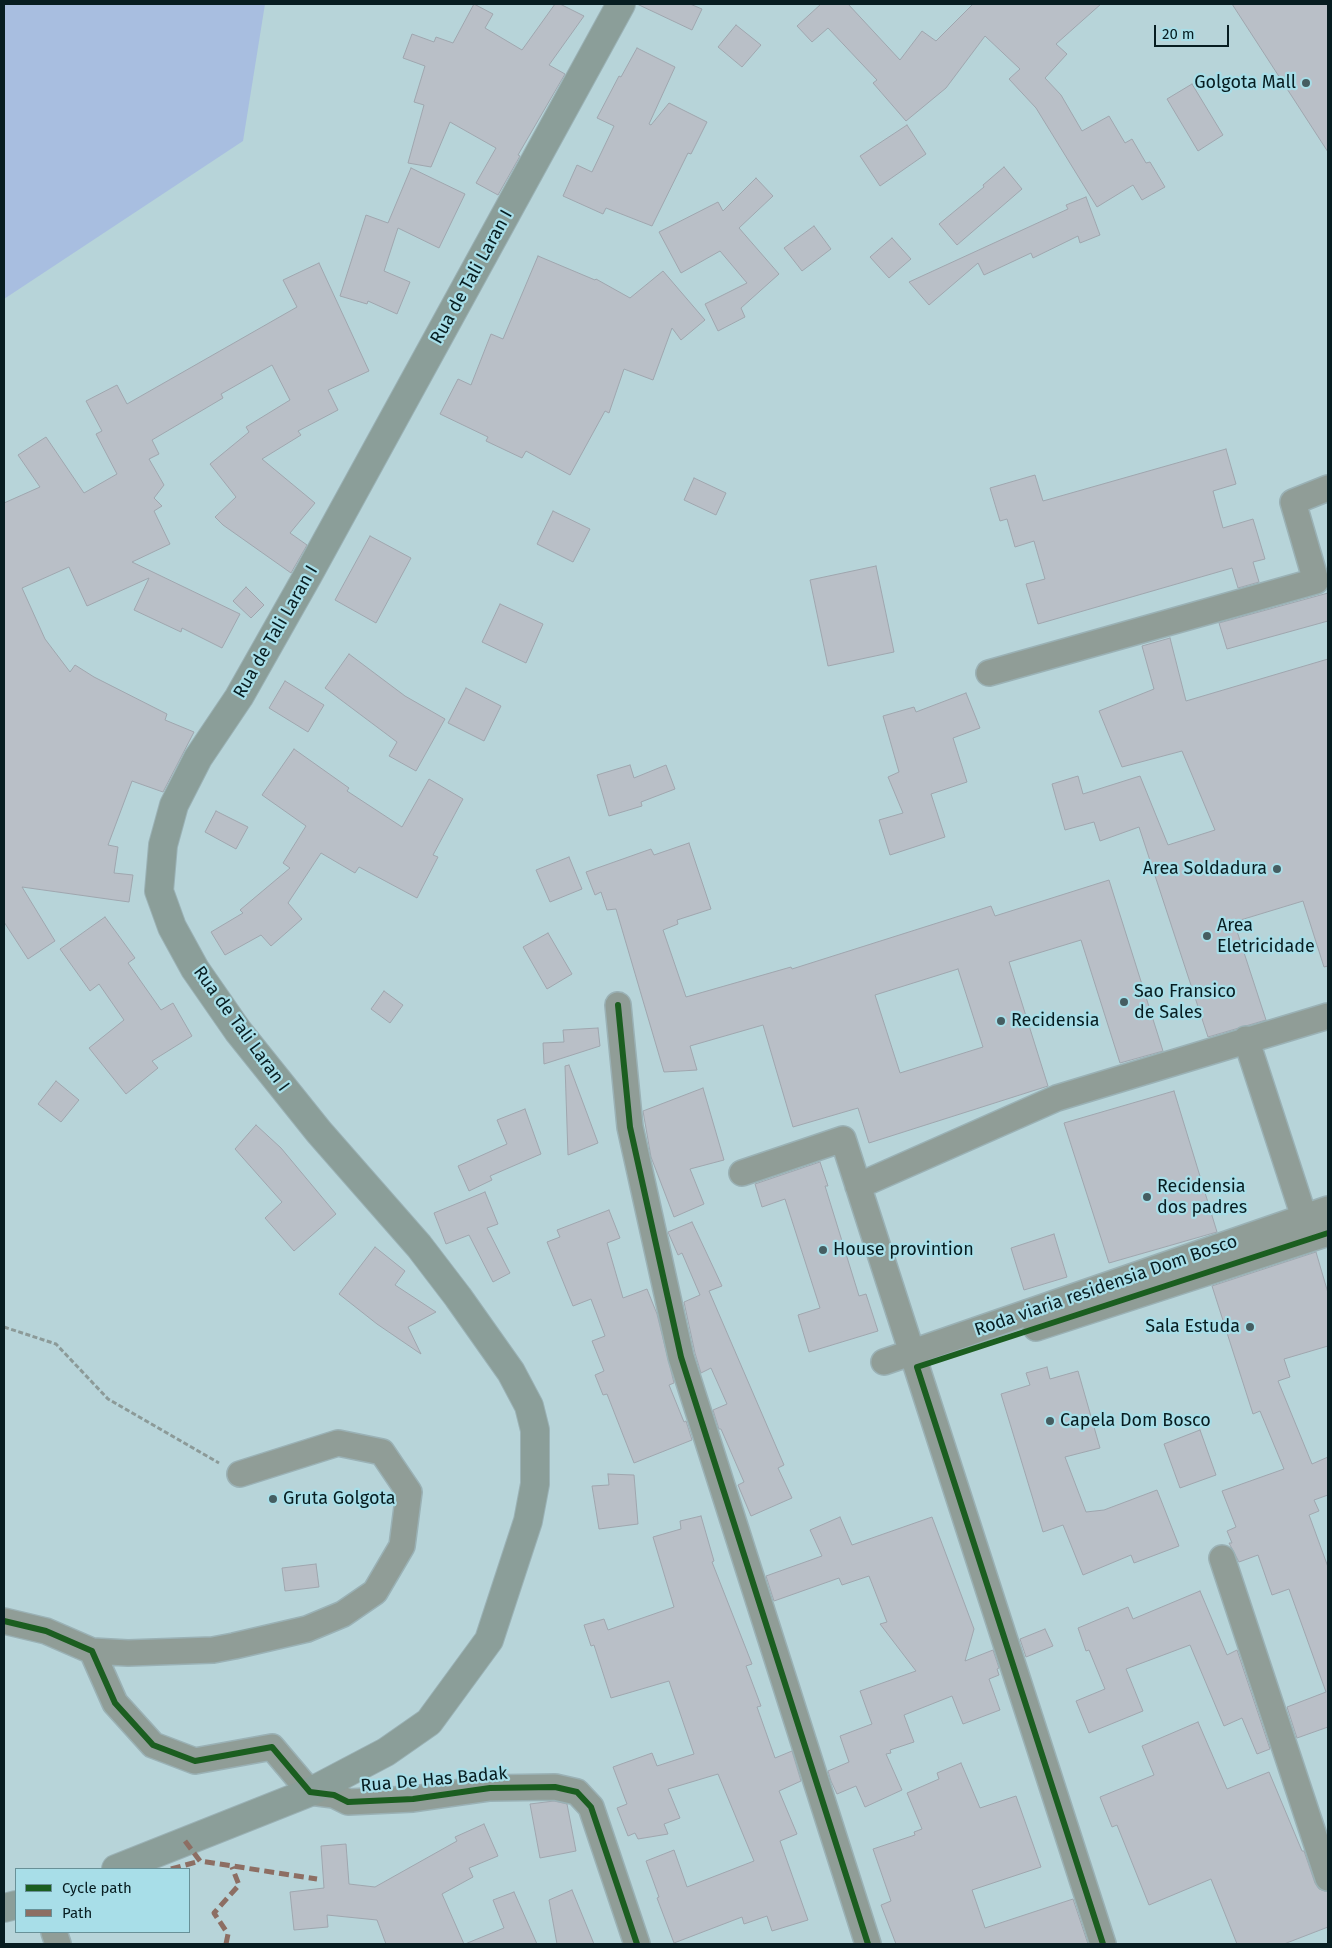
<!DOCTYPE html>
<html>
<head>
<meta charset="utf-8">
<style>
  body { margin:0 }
  #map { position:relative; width:1332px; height:1948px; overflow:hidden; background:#b7d4d9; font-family:"Fira Sans",sans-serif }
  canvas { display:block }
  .frame { position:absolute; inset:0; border:5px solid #071d21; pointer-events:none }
  .legend { position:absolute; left:15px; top:1868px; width:175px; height:65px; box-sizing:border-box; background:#a8dee8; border:1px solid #689198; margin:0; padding:6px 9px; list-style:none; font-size:15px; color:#071d21 }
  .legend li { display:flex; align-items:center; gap:10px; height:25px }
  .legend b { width:25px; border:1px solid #689198 }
  .scale { position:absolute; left:1154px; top:25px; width:75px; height:22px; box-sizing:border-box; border:2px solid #071d21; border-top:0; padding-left:6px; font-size:15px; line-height:18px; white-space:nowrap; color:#071d21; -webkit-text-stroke:4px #a8dee8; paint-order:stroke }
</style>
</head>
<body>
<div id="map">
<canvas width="1332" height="1948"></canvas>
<div class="frame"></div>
<ul class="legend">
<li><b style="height:6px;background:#1b5e20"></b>Cycle path</li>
<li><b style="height:6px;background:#8d6e63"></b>Path</li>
</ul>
<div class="scale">20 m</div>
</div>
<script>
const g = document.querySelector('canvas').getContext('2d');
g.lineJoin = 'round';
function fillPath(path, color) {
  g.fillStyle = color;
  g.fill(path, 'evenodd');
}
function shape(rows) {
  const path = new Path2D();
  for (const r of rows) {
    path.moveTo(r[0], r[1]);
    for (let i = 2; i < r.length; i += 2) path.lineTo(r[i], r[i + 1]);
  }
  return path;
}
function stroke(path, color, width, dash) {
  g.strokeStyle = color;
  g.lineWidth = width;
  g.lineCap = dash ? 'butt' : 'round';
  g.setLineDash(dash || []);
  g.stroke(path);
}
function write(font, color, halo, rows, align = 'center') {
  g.font = font + ' "Fira Sans",sans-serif';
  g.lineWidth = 4.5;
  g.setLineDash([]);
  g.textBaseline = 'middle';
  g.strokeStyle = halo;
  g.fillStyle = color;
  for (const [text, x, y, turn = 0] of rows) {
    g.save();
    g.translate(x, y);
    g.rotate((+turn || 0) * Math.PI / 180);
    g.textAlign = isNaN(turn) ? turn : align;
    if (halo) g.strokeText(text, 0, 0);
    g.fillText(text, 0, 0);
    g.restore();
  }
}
const green = shape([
  [4,4,265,4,243,141,4,299]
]);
const building = shape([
  [474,4,493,14,485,28,522,50,555,4,560,4,584,16,549,65,565,74,518,155,520,156,498,195,476,183,496,148,450,122,431,167,408,163,424,105,414,102,425,66,403,58,412,34,434,42,436,37,453,43,474,4],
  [637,4,690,4,702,9,692,30,637,4],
  [821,4,848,4,900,60,922,31,936,41,973,4,1101,4,1056,44,1067,54,1045,78,1061,95,1082,131,1109,116,1125,143,1132,139,1146,163,1150,162,1165,187,1142,200,1133,185,1097,207,1036,108,1009,79,1020,69,985,36,946,88,906,121,873,83,877,80,828,28,812,42,797,26,821,4],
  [1232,4,1328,4,1328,152,1232,4],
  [736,25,761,45,742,67,718,47,736,25],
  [637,48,675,67,649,124,651,125,669,103,707,122,691,154,688,153,652,226,606,208,603,214,563,196,577,165,592,172,614,126,597,118,619,76,621,77,637,48],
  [1192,84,1223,135,1198,151,1167,99,1192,84],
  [907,125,926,154,880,186,860,156,907,125],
  [1004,167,1022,189,957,245,939,224,984,187,983,185,1004,167],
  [411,168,465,194,439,248,398,228,384,271,410,282,397,314,368,301,367,304,340,296,366,215,388,223,411,168],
  [756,178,773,196,739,228,779,274,741,308,745,317,718,331,705,304,747,283,720,251,681,273,659,232,718,202,723,211,756,178],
  [1086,197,1100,235,1080,243,1078,236,1033,258,1031,253,984,275,978,263,929,305,909,282,1068,209,1066,205,1086,197],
  [814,226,831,249,802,271,784,248,814,226],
  [892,238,911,259,889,278,870,257,892,238],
  [538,256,595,280,596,279,630,298,663,271,705,320,681,340,672,328,653,380,624,369,609,413,605,411,570,475,526,451,522,458,486,441,488,437,440,414,458,379,471,385,491,334,503,339,538,256],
  [319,263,369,371,328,390,338,410,298,431,301,435,262,459,315,503,290,533,307,545,291,573,223,525,215,517,236,497,210,464,249,432,246,427,290,400,272,365,221,394,223,398,152,440,159,454,149,459,164,485,154,498,162,506,154,511,170,544,132,562,240,614,222,648,182,628,181,632,134,610,149,578,87,606,69,567,22,588,45,639,70,672,75,665,94,677,167,714,165,720,194,732,163,792,132,781,108,845,118,847,114,873,133,875,129,902,22,887,55,941,28,959,4,922,4,503,40,487,18,455,46,437,84,493,117,474,96,434,102,431,86,401,117,385,127,404,297,307,283,280,319,263],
  [1226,449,1236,484,1213,491,1223,528,1253,519,1265,559,1253,562,1259,582,1238,588,1232,568,1038,624,1026,584,1045,579,1034,541,1015,547,1007,519,1000,521,990,488,1035,475,1043,501,1226,449],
  [694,478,726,493,716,515,684,500,694,478],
  [553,511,590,529,573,562,537,544,553,511],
  [370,536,411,558,376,623,335,600,370,536],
  [876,566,894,652,828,666,810,580,876,566],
  [246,587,264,605,251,618,233,601,246,587],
  [1328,593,1328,621,1227,649,1219,623,1328,593],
  [500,604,543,624,526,663,482,642,500,604],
  [1170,638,1186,701,1328,659,1328,966,1324,967,1303,901,1234,922,1266,1020,1208,1037,1139,827,1100,841,1094,822,1065,830,1052,784,1078,776,1083,794,1140,776,1168,845,1215,830,1182,751,1122,767,1099,711,1154,689,1142,646,1170,638],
  [349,654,405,696,445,719,416,771,389,756,397,742,325,688,349,654],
  [285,681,324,705,308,732,269,708,285,681],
  [466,688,501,706,484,741,448,723,466,688],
  [966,693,980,728,953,738,967,782,931,794,945,837,890,855,879,820,903,813,888,777,899,772,883,716,914,707,916,712,966,693],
  [294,749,349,788,347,791,402,827,429,779,463,799,433,855,438,857,417,898,359,867,355,873,321,853,288,903,302,919,271,946,261,935,225,955,211,932,243,913,240,910,290,868,283,863,306,826,262,795,294,749],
  [630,765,634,778,666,765,675,789,641,802,642,806,609,816,597,775,630,765],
  [216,811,248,827,236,849,205,832,216,811],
  [689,843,711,909,677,920,678,924,663,930,686,997,791,967,792,969,991,906,995,916,1109,880,1163,1051,1120,1063,1081,940,1009,962,1048,1086,869,1143,858,1108,793,1127,763,1025,690,1046,697,1070,664,1072,616,909,607,910,601,892,595,895,586,872,651,849,654,855,689,843],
  [958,969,983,1047,900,1073,875,995,958,969],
  [569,857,582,889,550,902,536,870,569,857],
  [105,917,135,958,128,963,161,1010,173,1003,192,1036,152,1061,158,1068,126,1094,89,1048,124,1020,99,984,90,991,60,949,105,917],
  [548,933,572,974,547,989,523,947,548,933],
  [384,991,403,1005,390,1023,371,1009,384,991],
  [598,1028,600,1046,544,1064,543,1043,564,1042,563,1030,598,1028],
  [569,1065,598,1143,568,1155,565,1066,569,1065],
  [56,1081,79,1100,61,1122,38,1104,56,1081],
  [703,1088,724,1160,690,1169,704,1204,674,1217,651,1157,643,1111,703,1088],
  [1174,1091,1217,1232,1109,1263,1064,1123,1174,1091],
  [525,1109,541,1154,490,1176,492,1180,469,1191,458,1166,507,1144,497,1120,525,1109],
  [256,1125,281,1148,336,1214,294,1251,265,1218,282,1202,235,1149,256,1125],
  [820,1162,828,1186,825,1186,859,1296,866,1294,878,1331,809,1352,798,1315,820,1308,785,1199,762,1207,755,1184,820,1162],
  [485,1192,498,1224,487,1228,510,1273,493,1282,469,1235,446,1244,434,1213,485,1192],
  [609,1210,620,1238,607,1243,623,1298,647,1289,657,1314,674,1383,669,1385,684,1422,686,1421,692,1440,634,1463,607,1394,603,1395,595,1375,604,1371,592,1341,605,1336,591,1299,573,1306,547,1242,560,1237,557,1230,609,1210],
  [692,1222,722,1286,709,1291,784,1465,778,1468,792,1498,751,1516,738,1485,744,1482,721,1429,719,1429,713,1410,727,1404,711,1368,701,1373,695,1353,684,1302,700,1295,682,1253,678,1255,668,1232,692,1222],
  [1054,1234,1067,1277,1024,1290,1011,1248,1054,1234],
  [375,1247,405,1271,395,1285,436,1312,408,1327,421,1354,377,1324,339,1294,375,1247],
  [1316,1252,1328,1293,1328,1346,1284,1359,1290,1377,1278,1381,1312,1464,1328,1457,1328,1495,1314,1500,1319,1511,1309,1515,1328,1567,1328,1727,1297,1738,1287,1707,1326,1692,1289,1589,1272,1595,1258,1555,1239,1562,1229,1543,1232,1543,1227,1531,1236,1527,1222,1491,1284,1469,1260,1411,1253,1414,1212,1286,1316,1252],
  [1047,1367,1050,1379,1078,1371,1100,1448,1065,1457,1086,1512,1104,1510,1157,1490,1179,1546,1134,1563,1131,1555,1083,1575,1063,1525,1043,1532,1001,1394,1030,1385,1026,1373,1047,1367],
  [1200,1430,1216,1475,1180,1488,1164,1444,1200,1430],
  [608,1474,634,1475,638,1524,599,1529,592,1486,609,1485,608,1474],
  [701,1516,714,1561,712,1562,752,1664,746,1666,761,1706,757,1707,775,1758,792,1751,801,1781,779,1791,797,1834,780,1841,808,1920,772,1931,767,1916,744,1924,742,1917,674,1943,657,1898,659,1897,646,1861,674,1850,687,1887,754,1861,718,1774,668,1789,680,1818,664,1824,668,1834,638,1839,635,1833,628,1836,617,1808,627,1804,613,1767,652,1753,657,1766,694,1754,669,1681,611,1698,594,1645,591,1646,584,1625,604,1619,608,1630,674,1607,653,1537,681,1529,680,1521,701,1516],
  [840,1517,852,1545,932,1517,974,1629,965,1661,993,1650,999,1668,997,1669,999,1675,989,1679,1000,1710,963,1724,952,1696,904,1715,914,1742,890,1750,891,1753,886,1754,902,1790,865,1807,856,1786,837,1794,831,1781,828,1771,849,1762,840,1736,872,1724,860,1691,916,1671,880,1624,887,1622,869,1576,842,1585,839,1578,774,1601,766,1576,822,1556,810,1530,840,1517],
  [316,1564,319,1587,285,1591,282,1568,316,1564],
  [1200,1591,1227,1655,1237,1650,1270,1749,1257,1754,1242,1718,1224,1726,1190,1645,1126,1669,1143,1711,1089,1733,1076,1701,1105,1689,1089,1650,1086,1651,1078,1628,1128,1607,1133,1619,1200,1591],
  [1045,1629,1053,1646,1026,1657,1020,1639,1045,1629],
  [1198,1722,1227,1789,1269,1772,1302,1851,1304,1851,1315,1883,1319,1889,1328,1892,1328,1927,1284,1944,1237,1944,1211,1879,1149,1905,1117,1825,1112,1827,1100,1797,1154,1775,1142,1746,1198,1722],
  [961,1763,980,1808,1016,1796,1041,1867,972,1890,985,1928,1073,1899,1088,1944,896,1944,881,1905,891,1901,873,1849,915,1835,914,1832,922,1829,907,1793,939,1779,937,1773,961,1763],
  [554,1801,567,1804,576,1851,540,1858,530,1804,554,1801],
  [484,1824,498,1856,469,1868,473,1877,442,1894,464,1944,386,1944,377,1920,327,1915,328,1927,294,1930,290,1892,324,1888,321,1846,346,1844,349,1884,375,1887,457,1841,455,1837,484,1824],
  [572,1890,594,1944,557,1944,549,1900,572,1890],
  [514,1892,537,1944,465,1944,504,1928,493,1900,514,1892]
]);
const path = shape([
  [4,1327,56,1344,108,1399,219,1463]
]);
const minor = shape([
  [989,673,1316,581,1293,502,1328,488],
  [618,1005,630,1127,681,1357,868,1944],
  [1246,1039,1309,1232],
  [742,1173,843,1139,1103,1944],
  [858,1186,1057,1098,1328,1016],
  [1036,1328,1328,1233],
  [884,1362,1328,1209],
  [1222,1558,1328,1878],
  [4,1621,46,1631,92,1651,115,1703,153,1745,195,1761,272,1747,310,1792,334,1795,348,1802,413,1799,490,1788,555,1787,577,1792,591,1807,637,1944],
  [92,1651,128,1653,213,1650,234,1646,307,1629,343,1614,375,1592,402,1546,409,1492,382,1452,338,1443,240,1474],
  [54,1932,58,1944]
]);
const major = shape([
  [116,1869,310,1792,386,1752,429,1722,489,1640,528,1521,535,1484,535,1430,529,1406,511,1372,458,1297,419,1246,319,1132,238,1031,195,969,172,927,159,891,163,845,174,805,198,758,239,697,308,575,621,4],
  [4,1908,16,1905]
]);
const quiet = shape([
  [185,1841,200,1861,317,1879],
  [171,1869,200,1861],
  [226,1944,228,1934,214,1913,239,1885,232,1867]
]);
const cycleway = shape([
  [618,1005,630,1127,681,1357,868,1944],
  [4,1621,46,1631,92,1651,115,1703,153,1745,195,1761,272,1747,310,1792,334,1795,348,1802,413,1799,490,1788,555,1787,577,1792,591,1807,637,1944],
  [1103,1944,917,1367,1328,1233]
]);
const markers = [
  [1306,83,5,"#455d61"],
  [1277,869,5,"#455d61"],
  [1207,936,5,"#455d61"],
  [1124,1002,5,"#455d61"],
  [1001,1021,5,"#455d61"],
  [1147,1197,5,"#455d61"],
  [823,1250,5,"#455d61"],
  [1250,1327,5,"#455d61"],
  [1050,1421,5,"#455d61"],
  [273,1499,5,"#455d61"]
];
const poiNames = [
  ["Golgota Mall",1296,83,"right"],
  ["Area Soldadura",1267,869,"right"],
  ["Area",1217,926],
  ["Eletricidade",1217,947],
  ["Sao Fransico",1134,992],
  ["de Sales",1134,1013],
  ["Recidensia",1011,1021],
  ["Recidensia",1157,1187],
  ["dos padres",1157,1208],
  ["House provintion",833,1250],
  ["Sala Estuda",1240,1327,"right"],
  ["Capela Dom Bosco",1060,1421],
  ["Gruta Golgota",283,1499]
];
const streetNames = [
  ["Rua de Tali Laran I",472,277,-61],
  ["Rua de Tali Laran I",276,632,-60],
  ["Rua de Tali Laran I",241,1029,54],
  ["Roda viaria residensia Dom Bosco",1106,1286,-19],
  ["Rua De Has Badak",434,1780,-5]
];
fillPath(green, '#a8bee0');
fillPath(building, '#b9bfc7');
stroke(building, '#9fa6ae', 1);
stroke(minor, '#9ab1b5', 28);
stroke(major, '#9ab1b5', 30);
stroke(path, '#8c9a98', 3, [5, 2.5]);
stroke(minor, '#909d97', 25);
stroke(major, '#8b9e99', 28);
stroke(quiet, '#8d6e63', 5, [10, 5]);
stroke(cycleway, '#1b5e20', 6);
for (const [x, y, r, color] of markers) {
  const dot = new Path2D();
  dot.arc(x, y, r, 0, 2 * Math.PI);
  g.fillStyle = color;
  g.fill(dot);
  stroke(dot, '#a8dee8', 2);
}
write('18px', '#071d21', '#a8dee8', poiNames, 'left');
write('18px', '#071d21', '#a8dee8', streetNames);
</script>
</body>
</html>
